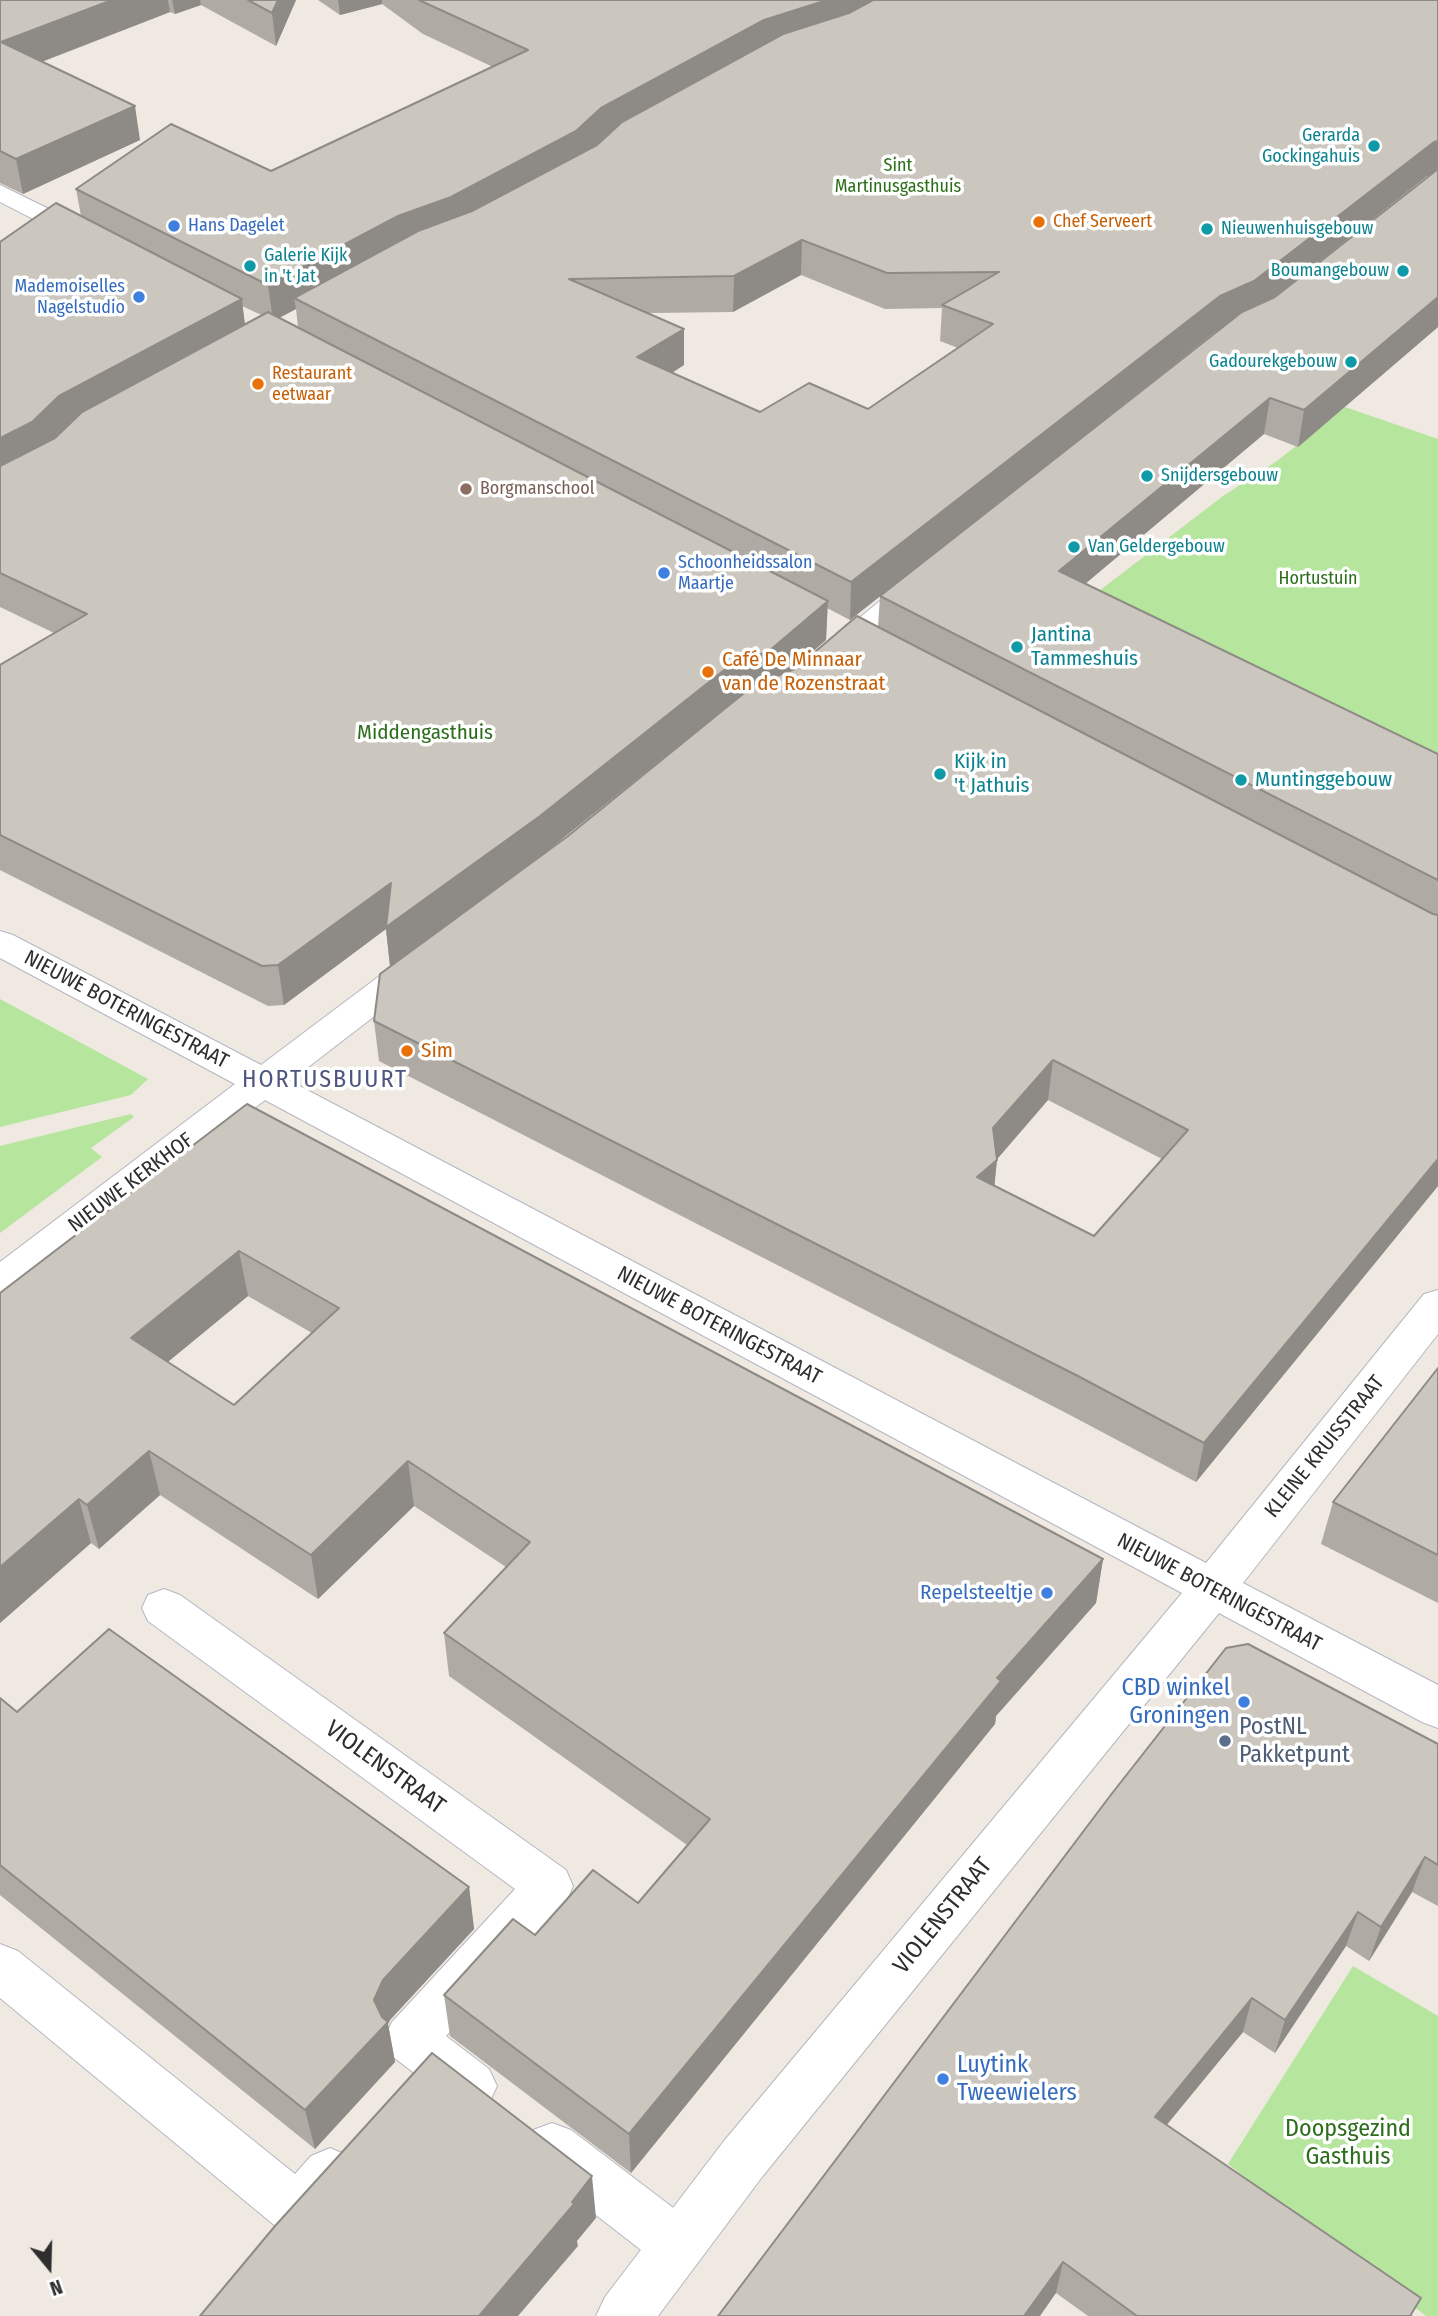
<!DOCTYPE html>
<html>
<head>
<meta charset="utf-8">
<style>
  body { margin:0 }
  #map { position:relative; width:1438px; height:2316px; overflow:hidden; background:#efe9e1; font-family:"Fira Sans Condensed",sans-serif }
  canvas { display:block }
  .north { position:absolute; left:14px; top:2232px; width:70px; height:70px; -webkit-text-stroke:5px #fff; paint-order:stroke; rotate:161deg; font-size:19px; font-weight:700; line-height:28px; text-align:center; color:#2e2e2e }
  .north::after { content:''; display:block; margin:auto; width:24px; height:32px; background:#2e2e2e; clip-path:polygon(50% 0,100% 100%,50% 72%,0 100%) }
</style>
</head>
<body>
<div id="map">
<canvas width="1438" height="2316"></canvas>
<div class="north">N</div>
</div>
<script>
const g = document.querySelector('canvas').getContext('2d');
g.lineJoin = 'round';
function fillPath(path, color) {
  g.fillStyle = color;
  g.fill(path, 'evenodd');
}
function shape(rows) {
  const path = new Path2D();
  for (const r of rows) {
    path.moveTo(r[0], r[1]);
    for (let i = 2; i < r.length; i += 2) path.lineTo(r[i], r[i + 1]);
  }
  return path;
}
function stroke(path, color, width, dash) {
  g.strokeStyle = color;
  g.lineWidth = width;
  g.lineCap = dash ? 'butt' : 'round';
  g.setLineDash(dash || []);
  g.stroke(path);
}
function write(font, color, halo, rows, align = 'center') {
  g.font = font + ' "Fira Sans Condensed",sans-serif';
  g.lineWidth = 7;
  g.setLineDash([]);
  g.textBaseline = 'middle';
  g.strokeStyle = halo;
  g.fillStyle = color;
  for (const [text, x, y, turn = 0] of rows) {
    g.save();
    g.translate(x, y);
    g.rotate((+turn || 0) * Math.PI / 180);
    g.textAlign = isNaN(turn) ? turn : align;
    if (halo) g.strokeText(text, 0, 0);
    g.fillText(text, 0, 0);
    g.restore();
  }
}
const green = shape([
  [1345,407,1438,439,1438,769,1086,601,1223,496,1277,461],
  [0,999,148,1079,131,1095,0,1127],
  [131,1114,134,1117,91,1148,102,1157,0,1233,0,1146],
  [1353,1966,1438,2016,1438,2316,1426,2316,1228,2164]
]);
const service = shape([
  [164,1589,180,1595,566,1870,573,1886,566,1902,446,2036,489,2069,497,2086,489,2103,471,2111,453,2103,392,2056,384,2039,392,2022,515,1889,148,1621,142,1608,148,1595,164,1589],
  [0,1944,18,1951,295,2174,311,2156,330,2148,349,2156,357,2174,349,2192,317,2229,298,2236,279,2229,0,1998,0,1944],
  [552,2123,571,2130,697,2226,705,2245,697,2264,678,2272,659,2264,533,2166,526,2148,533,2130,552,2123]
]);
const minor = shape([
  [0,185,96,232,100,237,96,242,87,245,78,242,0,202,0,185],
  [919,575,930,578,934,584,930,590,842,664,831,666,820,664,815,657,820,650,908,578,919,575],
  [0,931,13,935,261,1065,406,956,419,952,432,956,437,964,432,972,290,1081,1206,1563,1424,1294,1438,1290,1438,1334,1243,1583,1438,1685,1438,1728,1422,1722,1219,1613,762,2177,658,2316,596,2316,605,2297,724,2141,1182,1593,265,1100,14,1294,0,1298,0,1262,235,1084,0,958,0,931]
]);
const wall = shape([
  [0,0,296,0,276,46,201,5,175,14,170,12,42,62,140,140,23,194,0,183],
  [318,0,1438,0,1438,327,1298,447,1264,434,1085,584,1438,754,1438,1186,1196,1482,1070,1415,379,1061,374,1021,390,966,386,929,284,1005,268,1006,0,870,0,665,54,633,0,607,0,242,81,216,76,189,271,171,493,67,423,34,382,4,340,15],
  [1427,176,1430,176,1275,297,1272,299],
  [801,275,885,309,942,308,940,341,958,348,868,409,760,412,672,373,684,365,649,313,733,312],
  [242,306,257,313,262,315,245,324],
  [296,309,298,327,279,318],
  [1218,331,897,583,1215,332],
  [880,596,878,627,790,671,826,640,827,608,850,620],
  [728,706,568,836,553,846],
  [1048,1100,1162,1159,1094,1236,994,1186,997,1159],
  [247,1104,1103,1559,1096,1603,996,1716,995,1724,631,2173,450,2036,444,1995,535,1935,638,1903,687,1845,449,1676,444,1633,506,1567,414,1506,318,1599,160,1495,99,1549,91,1543,0,1623,0,1293],
  [248,1296,312,1333,234,1405,168,1362],
  [1438,1368,1438,1603,1321,1544,1333,1502],
  [0,1698,17,1712,469,1887,474,1929,390,2020,388,2024,395,2062,315,2149,0,1895],
  [1438,1744,1438,1906,1412,1892,1369,1961,1346,1946,1275,2053,1243,2032,1167,2124,1413,2316,1088,2316,1056,2293,718,2316]
]);
const shadedWall = shape([
  [112,0,168,0,170,12,7,75,1,42],
  [172,0,200,0,201,5,175,14],
  [278,0,296,0,276,46,272,13],
  [338,0,382,0,382,4,340,15],
  [827,0,886,0,577,165,294,298,296,309,273,321,268,285,764,20],
  [135,106,140,140,23,194,16,159],
  [1438,141,1438,174,1427,176,1249,317,1215,332,850,620,851,582,1220,296,1434,142],
  [802,240,801,275,733,312,734,276],
  [1438,297,1438,327,1298,447,1304,410],
  [242,299,246,335,0,479,0,438,59,396],
  [684,329,684,365,638,394,637,357],
  [1270,398,1264,434,1055,609,1059,571],
  [828,601,826,640,769,690,728,706,542,855,390,966,386,929,284,1005,278,965,391,883,728,667],
  [1053,1060,1048,1100,992,1165,997,1160,993,1200,977,1177,993,1128],
  [1438,1159,1438,1186,1196,1482,1204,1443],
  [239,1251,248,1296,142,1383,131,1338],
  [149,1451,160,1495,99,1549,87,1505],
  [408,1461,414,1506,318,1599,311,1555],
  [79,1499,91,1543,0,1623,0,1567],
  [1103,1559,1096,1603,996,1716,995,1724,631,2173,629,2134,997,1678],
  [1425,1857,1412,1892,1369,1961,1381,1927],
  [469,1887,474,1929,390,2020,388,2024,395,2062,315,2149,305,2110,374,2000,383,1980],
  [1358,1912,1346,1946,1275,2053,1285,2020],
  [1252,1998,1243,2032,1147,2149,1155,2117],
  [592,2176,596,2218,577,2241,578,2246,518,2316,479,2316],
  [1063,2262,1056,2293,1040,2316,1024,2316]
]);
const building = shape([
  [0,0,112,0,1,42,135,106,16,159,0,151,0,0],
  [248,0,278,0,272,13,248,0],
  [419,0,827,0,764,20,601,108,576,131,451,197,398,216,268,285,76,189,171,124,271,171,528,50,419,0],
  [873,0,1438,0,1438,141,1434,142,1254,281,1220,296,851,582,294,298,418,231,472,211,597,145,622,122,783,34,849,13,873,0],
  [802,240,887,273,999,272,942,305,993,324,868,409,809,383,760,412,637,357,684,329,569,279,734,276,802,240],
  [1438,169,1438,297,1304,410,1270,398,1059,571,1438,754,1438,880,880,596,1242,312,1275,297,1438,169],
  [56,203,242,299,59,396,32,422,0,438,0,242,56,203],
  [268,312,828,601,769,651,728,667,540,816,386,927,391,883,278,965,262,966,0,835,0,665,87,614,0,573,0,466,55,438,82,412,268,312],
  [857,616,1433,914,1438,915,1438,1159,1204,1443,1076,1375,374,1021,380,974,568,836,754,685,795,669,857,616],
  [1053,1060,1188,1130,1094,1236,977,1177,997,1160,993,1128,1053,1060],
  [247,1104,1103,1559,997,1678,1001,1681,629,2134,444,1995,513,1919,535,1935,593,1870,638,1903,710,1819,444,1633,530,1542,408,1461,311,1555,149,1451,87,1505,79,1499,0,1567,0,1293,247,1104],
  [239,1251,339,1308,234,1405,131,1338,239,1251],
  [1438,1368,1438,1555,1333,1502,1438,1368],
  [109,1629,469,1887,383,1980,374,2000,382,2017,388,2022,305,2110,0,1865,0,1698,17,1712,109,1629],
  [1248,1644,1438,1744,1438,1865,1425,1857,1381,1927,1358,1912,1285,2020,1252,1998,1155,2117,1421,2298,1410,2316,1137,2316,1063,2262,1024,2316,718,2316,1110,1796,1226,1648,1248,1644],
  [432,2053,592,2176,572,2202,574,2204,479,2316,200,2316,275,2226,432,2053]
]);
const markers = [
  [1374,146,7,"#0f9aa8"],
  [1039,222,7,"#e8710a"],
  [174,226,7,"#3f7fe0"],
  [1207,229,7,"#0f9aa8"],
  [250,266,7,"#0f9aa8"],
  [1403,271,7,"#0f9aa8"],
  [139,297,7,"#3f7fe0"],
  [1351,362,7,"#0f9aa8"],
  [258,384,7,"#e8710a"],
  [1147,476,7,"#0f9aa8"],
  [466,489,7,"#8d6e63"],
  [1074,547,7,"#0f9aa8"],
  [664,573,7,"#3f7fe0"],
  [1017,647,7,"#0f9aa8"],
  [708,672,7,"#e8710a"],
  [940,774,7,"#0f9aa8"],
  [1241,780,7,"#0f9aa8"],
  [407,1051,7,"#e8710a"],
  [1047,1593,7,"#3f7fe0"],
  [1244,1702,7,"#3f7fe0"],
  [1225,1741,7,"#5c6f8a"],
  [943,2079,7,"#3f7fe0"]
];
const farCulturenames = [
  ["Gerarda",1360,136,"right"],
  ["Gockingahuis",1360,157,"right"],
  ["Nieuwenhuisgebouw",1221,229],
  ["Galerie Kijk",264,256],
  ["in 't Jat",264,277],
  ["Boumangebouw",1389,271,"right"],
  ["Gadourekgebouw",1337,362,"right"],
  ["Snijdersgebouw",1161,476],
  ["Van Geldergebouw",1088,547]
];
const farParknames = [
  ["Sint",898,166],
  ["Martinusgasthuis",898,187],
  ["Hortustuin",1318,579]
];
const farFoodnames = [
  ["Chef Serveert",1053,222],
  ["Restaurant",272,374],
  ["eetwaar",272,395]
];
const farShopnames = [
  ["Hans Dagelet",188,226],
  ["Mademoiselles",125,287,"right"],
  ["Nagelstudio",125,308,"right"],
  ["Schoonheidssalon",678,563],
  ["Maartje",678,584]
];
const farEducationnames = [
  ["Borgmanschool",480,489]
];
const cultureNames = [
  ["Jantina",1031,635],
  ["Tammeshuis",1031,659],
  ["Kijk in",954,762],
  ["'t Jathuis",954,786],
  ["Muntinggebouw",1255,780]
];
const foodNames = [
  ["Café De Minnaar",722,660],
  ["van de Rozenstraat",722,684],
  ["Sim",421,1051]
];
const parkNames = [
  ["Middengasthuis",425,733]
];
const streetNames = [
  ["NIEUWE BOTERINGESTRAAT",126,1010,28],
  ["NIEUWE KERKHOF",131,1183,-37],
  ["NIEUWE BOTERINGESTRAAT",719,1326,28],
  ["KLEINE KRUISSTRAAT",1325,1447,-51],
  ["NIEUWE BOTERINGESTRAAT",1219,1593,28]
];
const shopNames = [
  ["Repelsteeltje",1033,1593]
];
const quarterNames = [
  ["HORTUSBUURT",325,1080]
];
const nearShopnames = [
  ["CBD winkel",1230,1688],
  ["Groningen",1230,1716],
  ["Luytink",957,2065,"left"],
  ["Tweewielers",957,2093,"left"]
];
const nearServicenames = [
  ["PostNL",1239,1727],
  ["Pakketpunt",1239,1755]
];
const nearStreetnames = [
  ["VIOLENSTRAAT",385,1768,36],
  ["VIOLENSTRAAT",943,1916,-51]
];
const nearParknames = [
  ["Doopsgezind",1348,2129],
  ["Gasthuis",1348,2157]
];
fillPath(green, '#b6e59e');
stroke(service, '#b4b7c1', 2);
stroke(minor, '#b4b7c1', 2);
fillPath(service, '#fff');
fillPath(minor, '#fff');
fillPath(wall, '#afaba4');
fillPath(shadedWall, '#8e8b86');
fillPath(building, '#cbc7bf');
stroke(building, '#8e8b86', 2);
for (const [x, y, r, color] of markers) {
  const dot = new Path2D();
  dot.arc(x, y, r, 0, 2 * Math.PI);
  g.fillStyle = color;
  g.fill(dot);
  stroke(dot, '#fff', 2.5);
}
write('18px', '#0d838f', '#fff', farCulturenames, 'left');
write('18px', '#2c6e1b', '#fff', farParknames);
write('18px', '#c56008', '#fff', farFoodnames, 'left');
write('18px', '#366cbe', '#fff', farShopnames, 'left');
write('18px', '#785e54', '#fff', farEducationnames, 'left');
write('21px', '#0d838f', '#fff', cultureNames, 'left');
write('21px', '#c56008', '#fff', foodNames, 'left');
write('21px', '#2c6e1b', '#fff', parkNames);
write('21px', '#2e2e2e', '#fff', streetNames);
write('21px', '#366cbe', '#fff', shopNames, 'right');
g.letterSpacing = '2px';
write('24px', '#4d5680', '#fff', quarterNames);
g.letterSpacing = '0px';
write('24px', '#366cbe', '#fff', nearShopnames, 'right');
write('24px', '#4e5e75', '#fff', nearServicenames, 'left');
write('24px', '#2e2e2e', '#fff', nearStreetnames);
write('24px', '#2c6e1b', '#fff', nearParknames);
</script>
</body>
</html>
